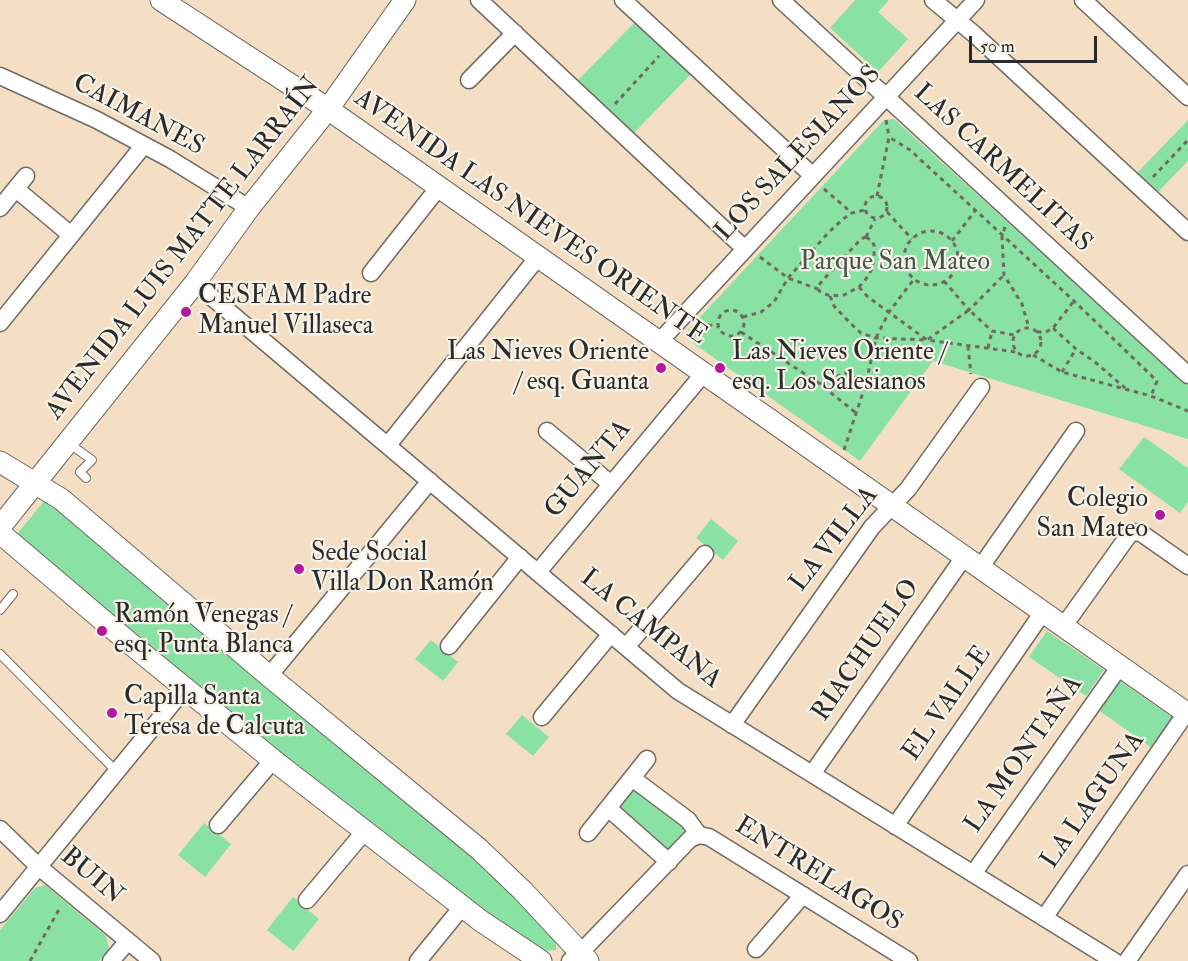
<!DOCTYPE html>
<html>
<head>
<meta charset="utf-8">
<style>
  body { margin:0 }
  #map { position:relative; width:1188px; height:961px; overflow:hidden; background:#f4dfc5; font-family:"IM FELL Double Pica",serif }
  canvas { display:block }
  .scale { position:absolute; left:969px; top:36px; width:128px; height:27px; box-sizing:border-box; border:3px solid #2b2b2b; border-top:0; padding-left:8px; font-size:18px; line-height:21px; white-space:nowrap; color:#2b2b2b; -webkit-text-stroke:4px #f7f3e8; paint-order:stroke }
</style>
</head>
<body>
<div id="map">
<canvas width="1188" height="961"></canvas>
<div class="scale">50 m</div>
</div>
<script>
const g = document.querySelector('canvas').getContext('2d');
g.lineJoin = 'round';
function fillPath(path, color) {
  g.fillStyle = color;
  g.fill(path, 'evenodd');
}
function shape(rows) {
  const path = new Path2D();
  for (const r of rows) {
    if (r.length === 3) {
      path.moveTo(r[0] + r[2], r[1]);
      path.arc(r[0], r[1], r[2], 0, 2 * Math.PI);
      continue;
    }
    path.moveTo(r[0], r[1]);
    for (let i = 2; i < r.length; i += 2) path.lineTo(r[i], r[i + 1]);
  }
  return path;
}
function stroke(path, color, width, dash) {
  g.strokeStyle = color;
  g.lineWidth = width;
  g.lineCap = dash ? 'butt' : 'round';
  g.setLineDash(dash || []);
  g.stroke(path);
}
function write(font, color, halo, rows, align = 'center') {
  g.font = font + ' "IM FELL Double Pica",serif';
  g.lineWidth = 4.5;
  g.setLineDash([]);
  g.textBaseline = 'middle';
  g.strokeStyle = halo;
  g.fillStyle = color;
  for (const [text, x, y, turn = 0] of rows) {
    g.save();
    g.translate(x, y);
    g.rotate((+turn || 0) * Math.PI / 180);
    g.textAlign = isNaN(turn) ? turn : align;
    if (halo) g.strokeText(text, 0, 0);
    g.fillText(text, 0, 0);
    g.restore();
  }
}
const green = shape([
  [855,0,889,0,878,12,908,39,878,72,830,28],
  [637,20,692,73,633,134,578,80],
  [894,119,1188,385,1188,439,933,361,860,461,690,341,688,330,884,120],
  [1188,120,1188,161,1157,193,1136,174],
  [1144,437,1188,468,1188,502,1180,513,1119,469],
  [44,501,54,506,483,860,556,936,556,950,542,951,455,898,22,542,18,533],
  [711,519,738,541,723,560,696,538],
  [1047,631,1104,670,1086,696,1029,657],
  [431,640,458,662,443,681,415,659],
  [1120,681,1173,718,1152,748,1100,711],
  [522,715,549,737,533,756,506,734],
  [634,789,677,818,685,830,666,851,616,809],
  [204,823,231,844,205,877,178,855],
  [45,885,106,936,109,949,99,961,0,961,0,930,35,888],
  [293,897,319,919,293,951,267,930]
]);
const path = shape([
  [615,104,659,56],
  [886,120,889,137],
  [1153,177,1188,140],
  [824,189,852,213],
  [876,207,11],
  [877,196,889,137,910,150,1074,301,1157,381,1151,396],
  [887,212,912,239],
  [1005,227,1002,237,1004,275,1022,304,1029,328],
  [931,258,27],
  [866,237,872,241,874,245,874,257,872,269,866,279,859,287,844,295,830,296,819,291,818,286,823,280,861,239,866,237],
  [866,237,875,219],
  [952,241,975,211],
  [760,257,788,278,818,289],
  [944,281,969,310,1004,275],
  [859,287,868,297,927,340,1016,352],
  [830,296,834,306,849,322,861,333,876,338,927,340,969,310,992,331,1014,335],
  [731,323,13],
  [743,317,761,312,774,302,788,278,828,233,843,219,852,213,865,210],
  [699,323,719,327],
  [1053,328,1076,349,1095,362,1125,388],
  [1027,342,14],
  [741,332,820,384,856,413],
  [1037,332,1046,332,1053,328,1074,301],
  [968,346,971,374],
  [988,348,992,331],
  [1033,355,1062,372,1151,396,1188,411],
  [1062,372,1076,349],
  [820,384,845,373,866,383],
  [844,450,866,383,876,338,889,312,914,279],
  [30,961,61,906]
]);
const service = shape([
  [67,442,92,460,80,472,86,478],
  [0,610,13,594],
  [0,654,117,772]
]);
const minor = shape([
  [479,0,745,249],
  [623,0,813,176],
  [781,0,1188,375],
  [933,0,974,34,1188,232],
  [1083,0,1188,97],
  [0,76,97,120,170,159,249,208],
  [469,80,515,33],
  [16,189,71,235],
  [0,208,26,176],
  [371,273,439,187],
  [195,283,678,691,1114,961],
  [0,323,144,145],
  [659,342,976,0],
  [547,431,611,484],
  [388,445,538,257],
  [980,568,1076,431],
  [538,572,704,373],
  [1063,627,1131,532,1141,533,1188,566],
  [449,646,520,557],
  [626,647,705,554],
  [269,676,430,481],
  [542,717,611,634],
  [732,725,872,527,908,489,981,387],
  [812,774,964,557],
  [632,778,688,820,699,835],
  [608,808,669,862],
  [218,825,273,760],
  [895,826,1043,612],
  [0,829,39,867,152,961],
  [588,833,647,759],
  [699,835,709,837,909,961],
  [973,874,1120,666],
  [307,900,364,832],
  [0,914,185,688],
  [1044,918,1186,713],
  [756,949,803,895],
  [111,961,128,941],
  [418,961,462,907],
  [570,961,580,953,690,839,699,835],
  [1127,961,1188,874]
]);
const tertiary = shape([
  [161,0,328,109,1188,714],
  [0,462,61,499,269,676,479,849,523,891,588,961],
  [0,527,195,283,249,208,328,109,405,0],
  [0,533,132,645,273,760,481,921,541,961]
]);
const markers = [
  [186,312,6,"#b5179e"],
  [661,368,6,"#b5179e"],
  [720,368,6,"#b5179e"],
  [1160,515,6,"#b5179e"],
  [299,569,6,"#b5179e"],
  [102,631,6,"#b5179e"],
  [112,713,6,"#b5179e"]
];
const streetNames = [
  ["CAIMANES",138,116,28],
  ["LOS SALESIANOS",799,154,-47],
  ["LAS CARMELITAS",1002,169,43],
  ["AVENIDA LAS NIEVES ORIENTE",530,218,35],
  ["AVENIDA LUIS MATTE LARRAÍN",184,249,-52],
  ["GUANTA",589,470,-50],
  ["LA VILLA",835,540,-52],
  ["LA CAMPANA",650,630,39],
  ["RIACHUELO",867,651,-55],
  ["EL VALLE",948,704,-55],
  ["LA MONTAÑA",1025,755,-55],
  ["LA LAGUNA",1094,801,-55],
  ["ENTRELAGOS",818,875,32],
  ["BUIN",91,877,40]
];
const parkNames = [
  ["Parque San Mateo",895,263]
];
const poiNames = [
  ["CESFAM Padre",198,297],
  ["Manuel Villaseca",198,327],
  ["Las Nieves Oriente",649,353,"right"],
  ["/ esq. Guanta",649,383,"right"],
  ["Las Nieves Oriente /",732,353],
  ["esq. Los Salesianos",732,383],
  ["Colegio",1148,500,"right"],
  ["San Mateo",1148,530,"right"],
  ["Sede Social",311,554],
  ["Villa Don Ramón",311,584],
  ["Ramón Venegas /",114,616],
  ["esq. Punta Blanca",114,646],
  ["Capilla Santa",124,698],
  ["Teresa de Calcuta",124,728]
];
fillPath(green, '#8ae1a4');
stroke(service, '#716a61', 10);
stroke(minor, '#716a61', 19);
stroke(tertiary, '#716a61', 23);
stroke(path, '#716a61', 3, [4.5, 4.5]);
stroke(service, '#fff', 8);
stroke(minor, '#fff', 16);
stroke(tertiary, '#fff', 21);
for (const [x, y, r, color] of markers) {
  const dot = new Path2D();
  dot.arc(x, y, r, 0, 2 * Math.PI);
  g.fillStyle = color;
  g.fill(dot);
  stroke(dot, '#f7f3e8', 2);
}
write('26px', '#2b2b2b', '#f7f3e8', streetNames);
write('26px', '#435849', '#f7f3e8', parkNames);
write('26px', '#2b2b2b', '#f7f3e8', poiNames, 'left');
</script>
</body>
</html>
